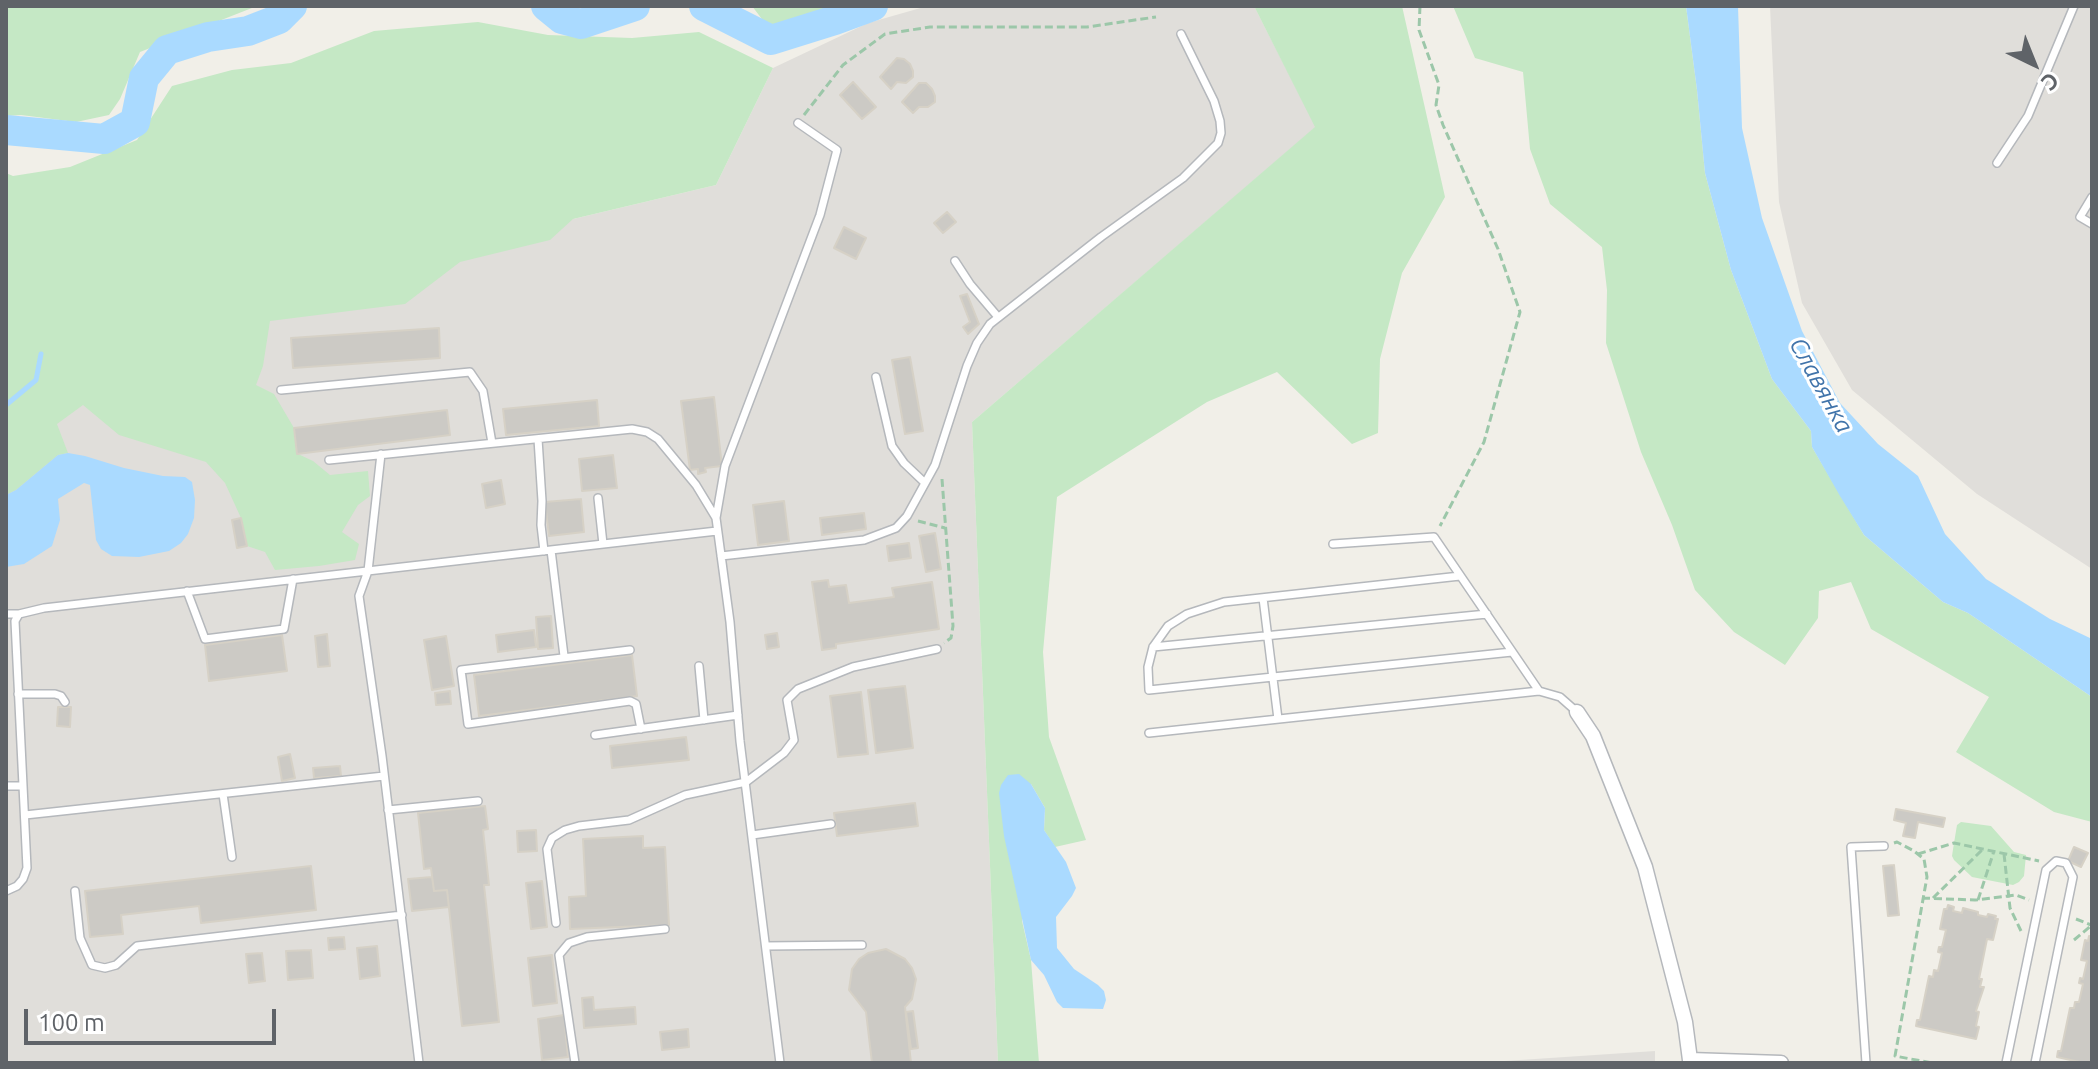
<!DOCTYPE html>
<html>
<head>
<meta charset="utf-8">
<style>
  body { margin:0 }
  #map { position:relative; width:2098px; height:1069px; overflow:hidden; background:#f1efe8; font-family:Ubuntu,sans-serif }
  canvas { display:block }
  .frame { position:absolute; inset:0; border:8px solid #5f6368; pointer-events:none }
  .north { position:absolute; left:1994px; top:24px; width:80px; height:80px; -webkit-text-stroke:6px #fff; paint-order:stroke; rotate:137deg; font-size:22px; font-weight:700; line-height:32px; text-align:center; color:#5f6368 }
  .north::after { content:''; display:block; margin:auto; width:28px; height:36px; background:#5f6368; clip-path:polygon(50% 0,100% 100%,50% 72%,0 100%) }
  .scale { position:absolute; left:24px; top:1009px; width:252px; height:36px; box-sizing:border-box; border:4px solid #5f6368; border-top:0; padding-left:10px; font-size:24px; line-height:28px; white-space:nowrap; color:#5f6368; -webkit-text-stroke:6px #fff; paint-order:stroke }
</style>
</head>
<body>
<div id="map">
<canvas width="2098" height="1069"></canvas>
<div class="frame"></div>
<div class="north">С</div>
<div class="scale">100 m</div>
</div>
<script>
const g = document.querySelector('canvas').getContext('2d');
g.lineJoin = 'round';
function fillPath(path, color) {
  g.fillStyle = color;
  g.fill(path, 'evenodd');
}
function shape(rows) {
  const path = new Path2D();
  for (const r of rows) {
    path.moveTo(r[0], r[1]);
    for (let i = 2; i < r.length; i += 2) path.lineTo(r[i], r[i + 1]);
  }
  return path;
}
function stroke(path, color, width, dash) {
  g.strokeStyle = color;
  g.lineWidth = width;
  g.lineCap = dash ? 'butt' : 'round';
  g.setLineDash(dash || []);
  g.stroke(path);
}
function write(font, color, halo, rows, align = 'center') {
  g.font = font + ' Ubuntu,sans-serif';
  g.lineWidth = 6;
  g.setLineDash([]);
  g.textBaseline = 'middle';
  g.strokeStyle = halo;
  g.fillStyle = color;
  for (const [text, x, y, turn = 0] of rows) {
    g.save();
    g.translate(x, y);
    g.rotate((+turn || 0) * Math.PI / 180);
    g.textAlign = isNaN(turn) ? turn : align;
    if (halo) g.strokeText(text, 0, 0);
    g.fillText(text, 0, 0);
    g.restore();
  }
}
const industrial = shape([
  [1254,6,1316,127,972,422,998,1063,6,1063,6,354,716,185,773,68,868,23,924,7],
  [1770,6,2092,6,2092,569,1977,494,1852,390,1802,303,1779,202],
  [1655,1051,1655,1063,1475,1063]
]);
const green = shape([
  [6,6,257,6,140,52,120,99,109,115,76,122,21,115,6,116],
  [752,6,850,6,771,31],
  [1254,6,1402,6,1445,197,1402,273,1380,359,1378,433,1352,444,1277,372,1207,402,1057,497,1043,652,1049,737,1086,840,1055,847,1044,830,1045,808,1031,784,1022,921,1031,960,1039,1063,998,1063,972,422,1315,127],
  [1453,6,1686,6,1697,90,1705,173,1731,270,1772,379,1811,431,1812,447,1864,535,1943,602,1968,613,2092,697,2092,822,2054,812,1956,752,1989,697,1871,629,1851,582,1819,591,1818,618,1785,665,1734,632,1695,590,1672,525,1641,452,1606,343,1607,290,1602,247,1550,204,1530,149,1523,72,1475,58],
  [478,22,548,35,632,38,699,32,773,68,716,185,573,219,550,240,460,262,405,304,270,321,263,366,256,385,274,394,294,428,298,454,313,461,330,475,368,471,370,496,358,505,342,532,359,544,355,560,319,566,275,570,265,552,247,546,241,518,225,483,206,462,119,435,83,405,57,424,68,453,58,455,16,490,6,495,6,173,13,176,70,167,137,140,172,86,232,70,291,63,374,31],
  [1961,822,1991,826,2014,852,2026,855,2024,876,2019,882,2013,885,1972,877,1954,860,1952,856,1954,843,1957,825]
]);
const water = shape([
  [1686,6,1738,6,1742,128,1762,218,1802,331,1840,403,1878,444,1918,476,1945,534,1986,579,2050,619,2092,639,2092,697,1968,613,1943,602,1864,535,1840,496,1812,447,1811,431,1772,379,1731,270,1705,173,1697,90],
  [68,453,85,456,124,468,163,476,185,477,192,482,195,500,194,518,188,534,181,543,169,551,139,557,112,556,101,549,96,540,90,485,84,483,58,499,60,520,52,546,24,564,6,567,6,495,16,490,58,455],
  [1019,774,1031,784,1045,808,1044,830,1066,862,1076,888,1072,896,1056,917,1057,948,1074,969,1098,985,1104,991,1106,1000,1103,1009,1063,1008,1057,1002,1044,975,1031,960,1004,836,999,793,1001,785,1008,775]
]);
const stream = shape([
  [6,405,36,380,41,354]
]);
const river = shape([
  [546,6,562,19,581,24,635,6],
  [704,6,771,40,835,20,873,6],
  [6,130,104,139,135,122,144,78,167,50,208,37,248,31,279,19,292,6]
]);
const building = shape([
  [897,58,904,59,910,64,913,71,913,77,906,83,897,82,891,89,880,77,897,58],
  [853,82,876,107,862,119,840,95,853,82],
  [919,83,926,83,932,89,935,96,935,102,928,107,919,107,913,113,902,102,919,83],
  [947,212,956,222,943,233,934,223,947,212],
  [844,227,866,238,856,259,834,248,844,227],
  [967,294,979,324,968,334,963,327,970,322,960,296,967,294],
  [439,328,440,358,293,368,291,338,439,328],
  [910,357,923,431,905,434,892,360,910,357],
  [714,397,722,466,705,468,706,472,698,474,698,469,690,470,681,401,714,397],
  [597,400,599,426,506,435,503,409,597,400],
  [447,410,450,435,297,454,294,428,447,410],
  [613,455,617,488,582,491,579,459,613,455],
  [501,480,505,504,486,508,482,484,501,480],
  [581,499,584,532,549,536,545,502,581,499],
  [784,501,789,541,758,545,753,505,784,501],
  [864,513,866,529,822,535,820,518,864,513],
  [241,518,247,546,237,548,232,520,241,518],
  [935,533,941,569,926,572,919,536,935,533],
  [909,543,911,558,889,561,887,546,909,543],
  [828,580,829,587,846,585,849,603,894,597,892,588,932,582,939,629,836,644,836,648,822,650,812,582,828,580],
  [551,616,553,648,538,649,536,617,551,616],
  [534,630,536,647,498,652,496,635,534,630],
  [777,633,779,647,767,649,765,635,777,633],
  [327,634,330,666,318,667,315,636,327,634],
  [282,635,287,671,209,681,205,645,282,635],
  [446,636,454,686,432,690,424,640,446,636],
  [632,655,637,696,479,716,474,675,632,655],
  [905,686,913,748,876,753,868,690,905,686],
  [450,691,451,704,436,705,435,693,450,691],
  [861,692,868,754,838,757,830,696,861,692],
  [58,707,71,707,70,727,57,726,58,707],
  [686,737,689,760,612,768,610,746,686,737],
  [290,754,295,778,282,781,278,757,290,754],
  [340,766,341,776,314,778,313,768,340,766],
  [915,803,918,826,837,836,834,813,915,803],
  [485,806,488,829,483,830,489,885,484,885,499,1022,462,1026,447,890,434,891,431,868,424,869,418,813,485,806],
  [1896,809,1945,818,1943,827,1918,822,1915,838,1903,836,1906,823,1894,820,1896,809],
  [536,830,537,851,518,852,517,831,536,830],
  [643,836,643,848,665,847,669,925,570,929,569,897,586,896,583,839,643,836],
  [2074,847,2088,853,2081,867,2068,861,2074,847],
  [1894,865,1899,915,1888,916,1883,866,1894,865],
  [311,866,316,910,201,923,199,906,121,915,123,934,90,937,85,891,311,866],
  [432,877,434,891,447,890,449,907,412,911,408,879,432,877],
  [542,881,547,927,531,929,526,883,542,881],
  [1948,905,1954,907,1953,911,1962,913,1963,908,1978,912,1978,915,1987,917,1988,914,1996,916,1995,919,1998,919,1993,940,1987,939,1979,979,1982,979,1980,987,1984,987,1976,1011,1979,1012,1976,1026,1979,1027,1976,1039,1916,1026,1917,1020,1920,1020,1929,976,1933,977,1934,970,1938,971,1942,953,1938,952,1939,947,1942,947,1946,930,1940,929,1944,909,1947,909,1948,905],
  [2089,936,2092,937,2092,1063,2084,1063,2057,1057,2058,1051,2061,1051,2070,1008,2074,1008,2075,1002,2079,1002,2083,984,2079,983,2080,978,2083,979,2087,961,2081,960,2085,940,2088,941,2089,936],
  [344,937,345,949,329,950,328,938,344,937],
  [377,946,380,976,360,979,357,948,377,946],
  [886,949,905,959,912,968,916,979,912,999,905,1007,911,1063,872,1063,866,1012,849,990,852,969,859,959,868,953,886,949],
  [311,950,313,978,288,980,286,951,311,950],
  [262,953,265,981,249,983,246,954,262,953],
  [552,955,557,1003,533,1006,528,958,552,955],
  [593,997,594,1010,635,1007,636,1024,584,1028,582,998,593,997],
  [913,1011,918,1048,911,1049,906,1012,913,1011],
  [564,1015,568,1057,542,1060,538,1019,564,1015],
  [688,1029,689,1047,662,1050,660,1032,688,1029]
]);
const path = shape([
  [1420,6,1419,30,1439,85,1436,105,1443,125,1498,249,1520,312,1484,442,1440,526],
  [804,115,843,65,885,34,930,27,1087,27,1156,17],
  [942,479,953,626,951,638,944,643],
  [918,521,945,528],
  [1894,843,1897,842,1914,851,1924,859,1927,877,1895,1056,1932,1063],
  [1918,854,1954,843,2039,861],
  [2004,854,2010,908,2021,931],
  [1922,898,1975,900,2016,895,2029,900],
  [1933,898,1982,850],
  [1978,900,1994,851],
  [2076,919,2091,925],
  [2074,940,2092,925]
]);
const lane = shape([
  [1997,163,2028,116,2074,6],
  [2092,197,2080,217,2092,224],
  [955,261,970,284,998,317],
  [876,377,892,446,904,463,925,483],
  [281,390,470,372,483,391,492,443],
  [538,439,542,501,541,525,544,551],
  [381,454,368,571,359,596,382,756,419,1063],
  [329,460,632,429,647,432,658,439,696,485,716,518,730,622,740,741,780,1063],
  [598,498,603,544],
  [716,518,725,466,820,215,837,150,798,123],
  [1333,544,1434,537,1539,691],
  [551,550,564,656],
  [721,556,864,540,896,528,907,516,935,465,967,366,977,343,990,324,1101,237,1183,178,1218,143,1221,133,1220,121,1214,101,1181,34],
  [1460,576,1224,602,1187,614,1168,626,1153,647,1148,667,1149,690,1512,652],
  [187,591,205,639,284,629,293,579],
  [1263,598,1278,719],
  [6,614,19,614],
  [1153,647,1487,614],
  [630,650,461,670,468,724,630,701,636,704,641,729],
  [699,666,704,720],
  [18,694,55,694,61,696,65,702],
  [1149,733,1539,691,1560,697,1577,712],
  [595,735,738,715],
  [6,786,23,786],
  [223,794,232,857],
  [388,810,478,801],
  [25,815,384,776],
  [752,835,831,824],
  [6,891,17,886,23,879,27,868,15,621,19,614,44,608,717,531],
  [75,891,80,938,92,965,105,968,116,965,137,946,402,915],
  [556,923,547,849,552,838,565,830,579,826,629,820,685,795,746,782,784,753,794,740,787,700,798,689,853,667,937,649],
  [766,946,862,945],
  [575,1063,559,955,569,943,587,937,665,929],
  [1866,1063,1851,847,1884,846],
  [2006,1063,2046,870,2056,861,2066,863,2073,877,2035,1063]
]);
const street = shape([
  [1577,712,1593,736,1645,867,1685,1022,1690,1060,1781,1063]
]);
const waterNames = [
  ["Славянка",1821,385,61]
];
fillPath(industrial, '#e0deda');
fillPath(green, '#c5e8c5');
fillPath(water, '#aadaff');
stroke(stream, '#aadaff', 5);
stroke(river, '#aadaff', 30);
fillPath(building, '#cccac5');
stroke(building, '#d6d1c6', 2);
stroke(lane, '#b5b8bc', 10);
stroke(street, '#b5b8bc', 17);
stroke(path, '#9cc7a9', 3, [8, 4]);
stroke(lane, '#fff', 7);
stroke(street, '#fff', 14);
write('italic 24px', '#4174aa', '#fff', waterNames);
</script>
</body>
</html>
